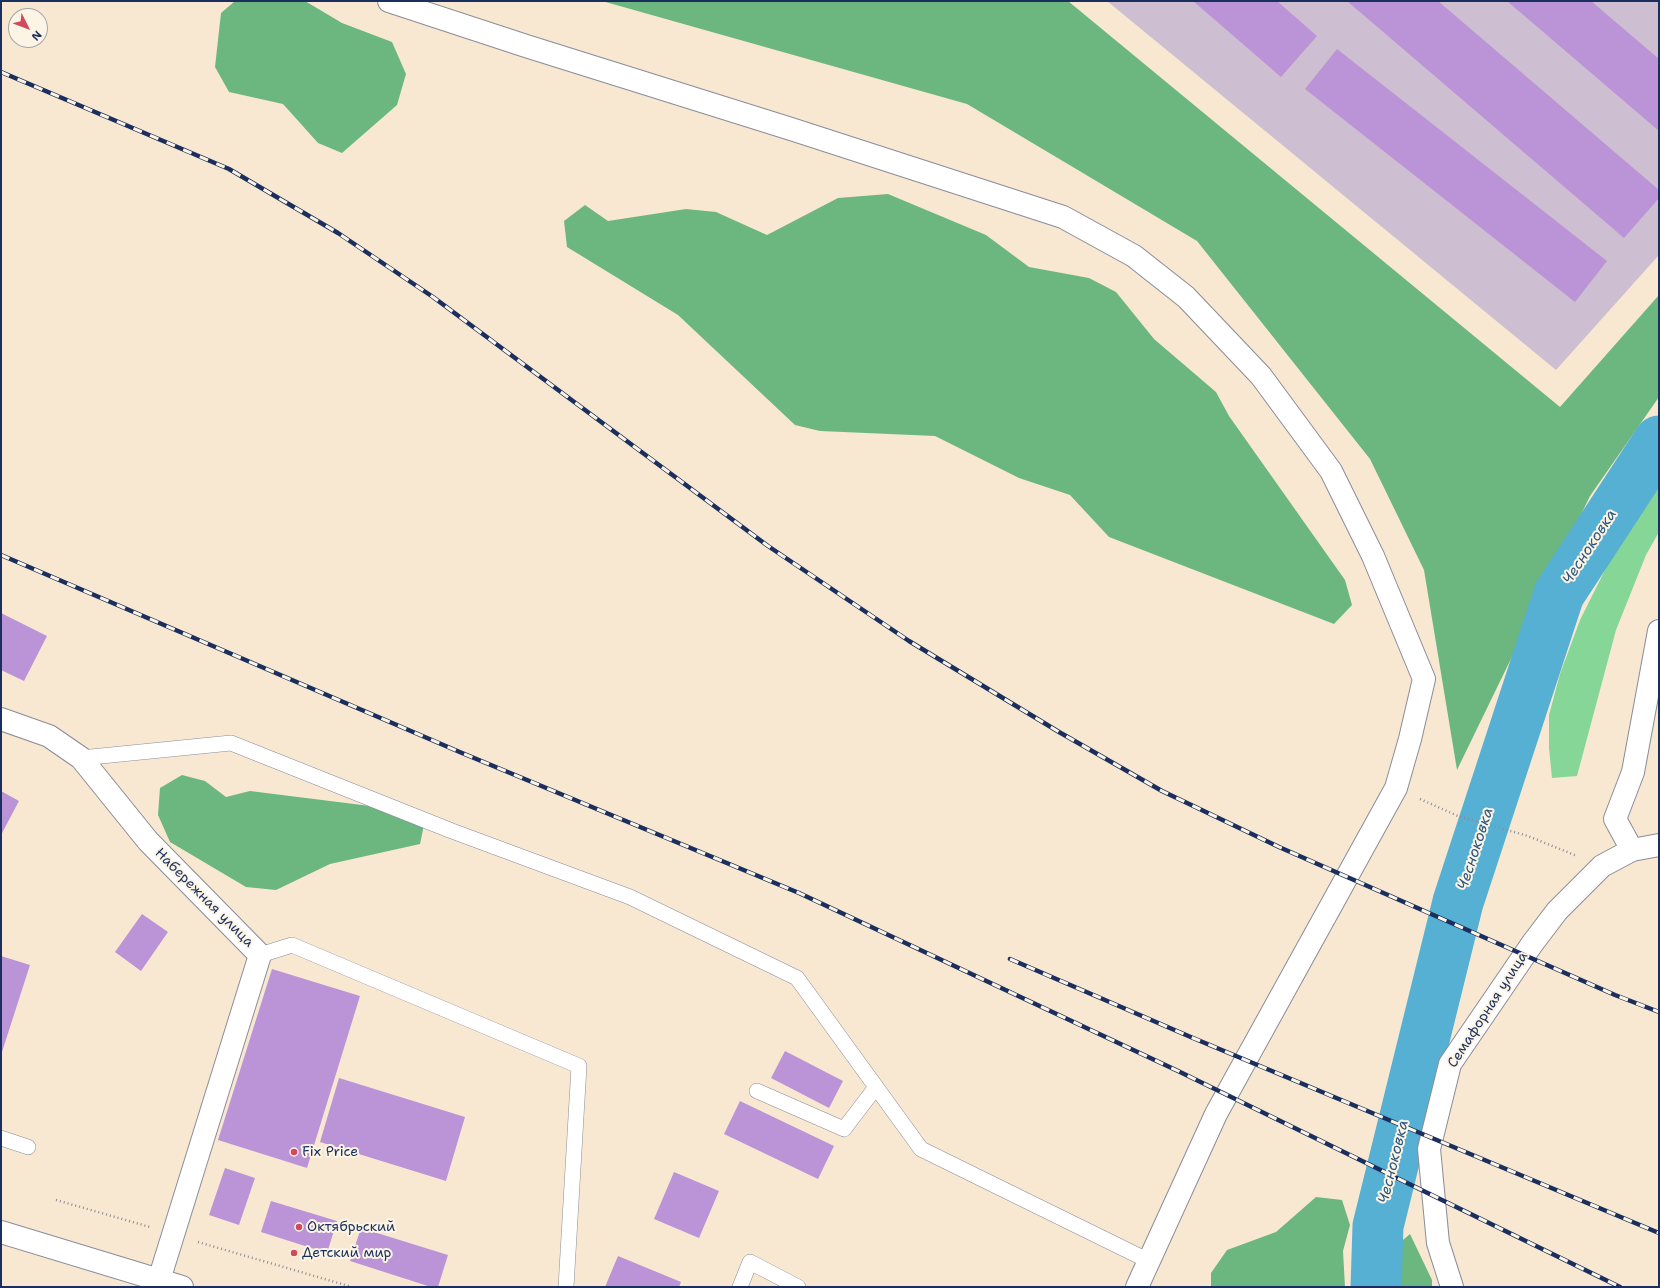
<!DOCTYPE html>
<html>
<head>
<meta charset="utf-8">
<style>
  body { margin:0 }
  #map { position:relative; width:1660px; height:1288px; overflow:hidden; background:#f8e8d1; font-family:"Shantell Sans",sans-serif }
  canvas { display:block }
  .frame { position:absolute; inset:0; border:2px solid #1b2f5e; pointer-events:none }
  .north { position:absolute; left:8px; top:8px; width:40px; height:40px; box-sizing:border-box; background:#fcf5e5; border:1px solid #a2a6af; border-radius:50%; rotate:132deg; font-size:11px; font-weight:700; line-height:16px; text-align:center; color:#1b2f5e }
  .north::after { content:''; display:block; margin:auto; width:14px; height:18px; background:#d1495b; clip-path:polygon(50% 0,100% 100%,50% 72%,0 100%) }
</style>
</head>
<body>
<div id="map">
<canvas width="1660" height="1288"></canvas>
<div class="frame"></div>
<div class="north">N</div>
</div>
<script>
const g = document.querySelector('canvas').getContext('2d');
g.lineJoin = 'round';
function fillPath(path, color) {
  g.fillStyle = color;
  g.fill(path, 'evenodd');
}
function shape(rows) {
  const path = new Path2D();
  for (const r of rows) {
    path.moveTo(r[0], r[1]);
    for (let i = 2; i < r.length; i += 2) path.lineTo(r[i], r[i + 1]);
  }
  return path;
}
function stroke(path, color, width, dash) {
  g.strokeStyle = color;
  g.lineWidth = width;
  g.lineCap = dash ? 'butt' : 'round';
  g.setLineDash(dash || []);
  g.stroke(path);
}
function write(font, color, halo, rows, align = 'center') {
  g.font = font + ' "Shantell Sans",sans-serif';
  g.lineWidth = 4;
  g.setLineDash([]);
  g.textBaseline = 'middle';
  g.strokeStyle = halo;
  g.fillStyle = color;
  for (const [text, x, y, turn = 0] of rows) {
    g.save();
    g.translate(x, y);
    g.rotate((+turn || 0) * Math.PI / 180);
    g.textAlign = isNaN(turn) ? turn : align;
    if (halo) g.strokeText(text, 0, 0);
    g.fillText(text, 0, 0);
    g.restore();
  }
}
const industrial = shape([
  [1107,1,1659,1,1659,255,1556,370]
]);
const green = shape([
  [1659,486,1659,532,1646,555,1616,630,1577,776,1552,778,1549,748,1549,715,1560,674,1580,620,1606,568,1635,519]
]);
const forest = shape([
  [235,1,305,1,342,23,392,42,406,74,397,105,342,153,318,143,283,104,229,92,215,67,221,13],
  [602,1,1068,1,1560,407,1659,295,1659,397,1590,496,1457,770,1424,570,1370,459,1197,241,967,104],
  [888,194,986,235,1029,267,1089,278,1116,292,1154,339,1216,392,1229,416,1345,580,1352,605,1334,624,1109,537,1070,495,1019,478,935,436,820,431,795,425,678,315,567,247,564,221,585,205,608,221,686,209,716,212,767,235,838,198],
  [182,775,205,781,226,797,250,791,378,807,403,803,425,820,420,844,330,864,276,890,246,887,170,842,158,815,160,788],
  [1316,1197,1342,1200,1350,1225,1343,1251,1345,1287,1211,1287,1211,1273,1227,1250,1276,1232],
  [1410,1234,1432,1280,1432,1287,1399,1287,1389,1252]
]);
const river = shape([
  [1376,1287,1378,1226,1458,902,1559,594,1659,441]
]);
const building = shape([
  [1193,1,1277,1,1317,36,1281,77],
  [1347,1,1438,1,1659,190,1659,198,1624,238],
  [1507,1,1591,1,1659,59,1659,131],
  [1337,49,1607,261,1575,302,1305,89],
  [1,613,47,636,24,681,1,670],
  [1,791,19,801,1,835],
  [142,914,168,932,141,971,115,952],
  [1,956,30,965,1,1055],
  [272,969,360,996,307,1168,218,1140],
  [785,1051,843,1081,829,1108,771,1078],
  [339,1078,465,1117,446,1181,320,1142],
  [740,1101,834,1146,818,1179,724,1134],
  [225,1168,255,1178,239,1225,209,1215],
  [674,1172,719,1191,699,1238,654,1219],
  [271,1201,337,1221,327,1253,261,1232],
  [361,1228,448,1255,438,1287,431,1287,350,1261],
  [618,1256,681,1282,679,1287,605,1287]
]);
const path = shape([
  [1420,799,1458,816,1528,836,1577,856],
  [56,1200,150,1227],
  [198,1242,352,1287]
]);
const lane = shape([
  [81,758,231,743,452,831,630,897,797,978,921,1149,1149,1261],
  [260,955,292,945,579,1066,566,1287],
  [757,1091,844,1129,876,1087],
  [1,1138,28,1147],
  [740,1287,750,1262,798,1287]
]);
const street = shape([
  [389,1,526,46,791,129,1063,217,1134,256,1186,297,1261,376,1331,471,1373,556,1424,679,1410,739,1396,788,1216,1114,1137,1287],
  [1,719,49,736,81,758,148,841,260,955,159,1280],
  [1632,850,1615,819,1633,772,1659,631]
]);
const secondary = shape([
  [1,1232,182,1287],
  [1452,1287,1438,1243,1429,1149,1450,1064,1532,944,1557,911,1602,866,1632,850,1659,845]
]);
const rail = shape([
  [1,72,229,169,338,233,433,297,768,546,909,641,1059,732,1162,791,1279,847,1615,995,1659,1012],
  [1,555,462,753,799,893,1178,1071,1620,1287],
  [1010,959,1193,1038,1659,1233]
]);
const markers = [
  [294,1152,4,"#d1495b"],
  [299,1227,4,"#d1495b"],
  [294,1253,4,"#d1495b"]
];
const streetNames = [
  ["Набережная улица",204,898,45],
  ["Семафорная улица",1488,1010,-57]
];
const poiNames = [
  ["Fix Price",302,1152],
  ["Октябрьский",307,1227],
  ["Детский мир",302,1253]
];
const waterNames = [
  ["Чесноковка",1590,547,-57],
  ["Чесноковка",1476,849,-72],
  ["Чесноковка",1394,1162,-76]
];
fillPath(industrial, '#cebed1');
fillPath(green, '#85d697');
fillPath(forest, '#6cb780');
stroke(river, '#55b0d3', 51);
fillPath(building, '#bb94d8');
stroke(lane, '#8a8c98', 16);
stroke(street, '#8a8c98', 24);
stroke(secondary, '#8a8c98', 24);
stroke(path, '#8a8c98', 2.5, [1, 3]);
stroke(lane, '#fff', 15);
stroke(street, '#fff', 22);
stroke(secondary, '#fff', 22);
stroke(rail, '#1b2f5e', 4.5);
stroke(rail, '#fcf5e5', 3, [9]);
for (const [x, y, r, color] of markers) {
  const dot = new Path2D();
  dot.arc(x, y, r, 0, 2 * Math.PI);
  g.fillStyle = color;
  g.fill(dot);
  stroke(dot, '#fcf5e5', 1.5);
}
write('14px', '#1b2f5e', '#fcf5e5', streetNames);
write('14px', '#1b2f5e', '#fcf5e5', poiNames, 'left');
write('italic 15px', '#2c5681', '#fcf5e5', waterNames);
</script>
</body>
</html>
